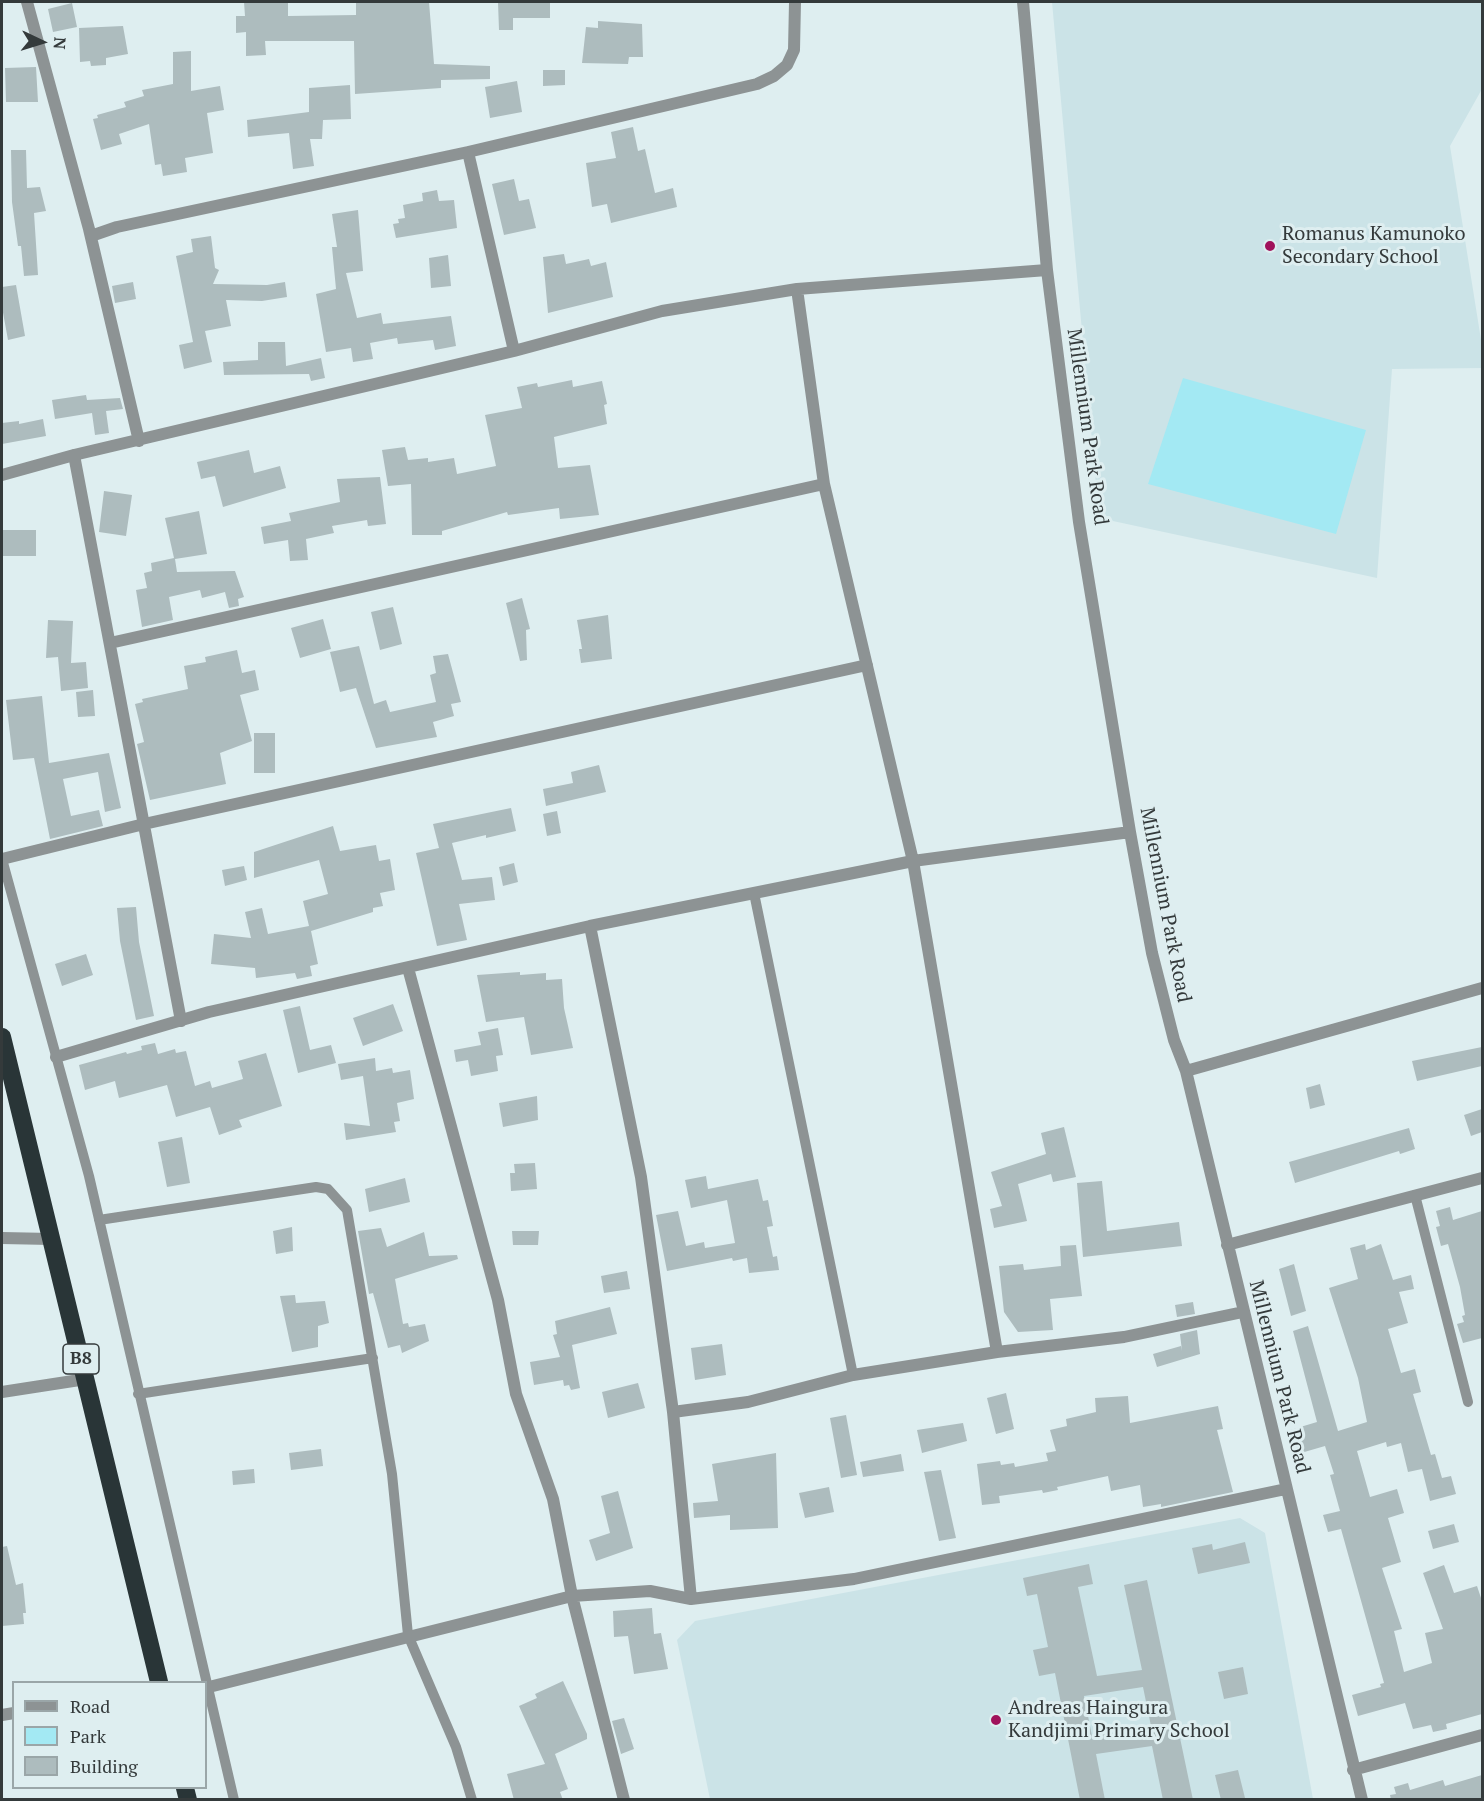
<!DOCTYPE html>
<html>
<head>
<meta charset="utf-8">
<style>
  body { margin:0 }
  #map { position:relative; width:1484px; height:1801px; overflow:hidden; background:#deeef0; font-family:"PT Serif",serif }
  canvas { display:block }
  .frame { position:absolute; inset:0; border:3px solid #343a3b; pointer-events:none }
  .legend { position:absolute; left:12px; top:1681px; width:195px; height:108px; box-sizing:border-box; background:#deeef0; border:2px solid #9aa6a8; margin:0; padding:8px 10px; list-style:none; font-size:18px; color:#343a3b }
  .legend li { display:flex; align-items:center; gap:12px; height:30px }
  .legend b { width:30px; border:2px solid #9aa6a8 }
  .north { position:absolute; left:12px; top:12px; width:60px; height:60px; -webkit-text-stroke:4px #deeef0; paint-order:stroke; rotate:94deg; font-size:16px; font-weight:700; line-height:24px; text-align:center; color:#343a3b }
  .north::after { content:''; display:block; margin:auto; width:21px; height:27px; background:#343a3b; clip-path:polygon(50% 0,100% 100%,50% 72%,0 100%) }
</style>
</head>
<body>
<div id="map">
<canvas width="1484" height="1801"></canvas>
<div class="frame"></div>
<ul class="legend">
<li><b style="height:8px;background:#8d9394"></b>Road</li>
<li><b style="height:16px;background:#a3e9f3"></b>Park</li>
<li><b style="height:16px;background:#adbcbe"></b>Building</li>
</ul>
<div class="north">N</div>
</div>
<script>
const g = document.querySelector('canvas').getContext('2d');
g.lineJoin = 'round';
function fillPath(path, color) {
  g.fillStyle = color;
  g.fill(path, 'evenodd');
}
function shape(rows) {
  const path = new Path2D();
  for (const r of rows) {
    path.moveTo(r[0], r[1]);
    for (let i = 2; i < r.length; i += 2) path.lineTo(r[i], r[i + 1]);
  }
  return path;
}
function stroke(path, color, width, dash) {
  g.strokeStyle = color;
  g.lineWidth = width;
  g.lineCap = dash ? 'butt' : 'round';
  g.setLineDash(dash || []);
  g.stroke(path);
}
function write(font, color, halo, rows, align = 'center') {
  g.font = font + ' "PT Serif",serif';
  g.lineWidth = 6;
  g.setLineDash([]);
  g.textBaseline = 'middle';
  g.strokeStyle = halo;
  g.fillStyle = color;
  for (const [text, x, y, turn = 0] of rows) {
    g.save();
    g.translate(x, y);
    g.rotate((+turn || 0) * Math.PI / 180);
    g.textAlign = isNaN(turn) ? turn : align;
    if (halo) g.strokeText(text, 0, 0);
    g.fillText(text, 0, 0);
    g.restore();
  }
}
const built = shape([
  [1052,2,1482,2,1482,89,1450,146,1482,346,1482,368,1392,369,1377,578,1099,518],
  [1240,1518,1265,1533,1313,1799,710,1799,677,1640,695,1621]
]);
const green = shape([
  [1183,378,1366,430,1336,534,1148,484]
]);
const building = shape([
  [244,2,288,2,288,16,356,15,356,2,429,2,434,64,490,66,490,79,441,80,441,88,355,94,354,41,265,41,266,55,246,56,246,32,236,33,236,16,245,16],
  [498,2,550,2,550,18,513,18,513,30,499,30],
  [72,3,77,27,53,32,48,9],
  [598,21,642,24,643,57,629,57,628,64,582,63,586,27,598,28],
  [123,26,128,54,106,58,106,65,91,66,90,61,80,62,79,28],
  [191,51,191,91,220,86,224,110,207,113,213,153,185,158,187,172,163,176,161,164,155,165,149,124,119,134,122,144,101,150,93,119,98,118,97,115,126,107,124,102,144,96,142,90,173,84,173,52],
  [36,67,38,102,6,102,5,68],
  [543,70,565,70,565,85,543,86],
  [517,81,522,112,490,118,485,87],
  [350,85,351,119,323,120,322,139,310,139,314,166,293,169,289,133,248,137,247,120,309,112,309,88],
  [633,127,638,151,645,149,655,193,673,188,677,207,611,223,607,204,592,207,586,163,616,158,611,132],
  [11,150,26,150,27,188,40,187,46,211,34,213,38,275,24,276,21,246,18,246,12,202],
  [514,179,519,201,529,199,536,228,504,235,492,184],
  [437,190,439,201,454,200,457,228,396,238,393,224,399,223,398,219,405,218,403,205,423,201,422,193],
  [358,210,363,271,346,273,357,318,381,313,383,324,451,316,456,346,435,350,433,340,398,344,397,338,370,343,373,359,353,362,351,348,326,352,316,294,336,289,332,247,337,247,332,214],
  [211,236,215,268,219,270,213,284,267,285,285,282,287,297,262,301,226,300,231,326,205,331,212,362,184,369,179,345,193,342,176,256,193,252,191,239],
  [564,254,566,264,589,259,591,266,606,262,613,297,548,313,543,257],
  [448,255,451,286,431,288,429,258],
  [133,282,136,299,115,303,112,286],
  [16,285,25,336,8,340,2,307,2,287],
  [258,342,285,342,286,366,321,358,325,378,311,381,309,374,224,375,223,362,258,360],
  [572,380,573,387,602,381,607,404,604,405,607,424,554,437,558,468,590,465,599,515,560,519,559,508,508,515,507,512,442,531,442,535,412,535,411,484,388,486,382,450,405,447,408,460,428,458,428,462,454,458,457,474,496,466,485,415,522,408,517,387,537,383,538,387],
  [86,395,87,400,120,398,123,409,106,411,109,433,95,435,92,413,55,419,52,400],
  [43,419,46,436,2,444,2,423,19,421,19,424],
  [249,450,254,473,280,466,286,488,223,507,215,476,201,479,197,462],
  [380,477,386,524,368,526,367,520,332,526,334,533,306,539,308,560,290,561,288,540,264,544,261,527,291,521,289,513,340,502,337,479],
  [104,491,132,495,126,536,99,532],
  [199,511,207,554,175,559,177,572,235,571,244,597,238,599,239,606,229,608,225,592,202,598,200,590,169,597,173,620,142,627,136,590,147,588,144,573,152,571,151,563,174,558,165,518],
  [2,530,36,530,36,556,2,556],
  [522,598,530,629,526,630,527,660,520,661,506,603],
  [393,607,402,644,380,650,371,612],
  [608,615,612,659,581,663,579,649,582,649,577,620],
  [323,619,331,649,300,658,291,628],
  [48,620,73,621,71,663,86,662,88,688,61,691,58,657,46,658],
  [359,646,374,704,386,700,390,712,436,702,430,675,436,673,433,656,448,654,461,702,451,704,454,716,433,722,437,737,376,748,356,688,340,692,330,652],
  [237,650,242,673,255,670,259,690,240,695,252,741,220,753,226,784,150,800,137,744,144,742,135,704,143,702,142,699,188,689,184,666,206,662,205,657],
  [93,690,95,716,78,717,76,692],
  [42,696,49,763,109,753,121,808,105,812,98,772,63,779,71,816,99,810,103,826,50,839,34,758,13,760,6,700],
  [254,733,275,733,275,773,254,773],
  [599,765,606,792,546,806,543,789,573,783,571,772],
  [511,808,516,831,486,838,486,835,452,843,462,880,492,877,495,900,459,904,467,940,437,946,416,853,439,848,433,824],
  [557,811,561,833,547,836,543,814],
  [333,826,340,851,376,845,379,861,390,859,395,890,380,893,383,906,373,908,373,912,311,931,318,964,310,966,312,976,297,979,295,973,256,978,255,968,211,964,214,934,251,938,245,912,262,908,268,934,309,926,303,901,328,894,319,860,254,878,254,852],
  [514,863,518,882,503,886,499,867],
  [244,866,247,880,225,886,222,870],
  [136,907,139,942,154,1016,136,1020,120,941,117,908],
  [86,954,93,975,62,986,55,964],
  [520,972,520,975,546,973,546,980,562,979,564,1008,573,1048,531,1055,524,1017,486,1022,477,975],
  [393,1004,403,1031,363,1046,353,1018],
  [300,1006,310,1050,331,1045,336,1063,298,1073,283,1010],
  [498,1028,503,1055,496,1056,498,1071,471,1076,468,1060,456,1062,454,1050,481,1045,478,1032],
  [155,1043,158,1054,175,1049,176,1053,186,1051,195,1086,210,1081,212,1088,243,1079,238,1061,266,1053,282,1106,239,1120,242,1127,219,1135,210,1107,176,1117,167,1085,119,1098,115,1081,85,1090,79,1065,126,1052,127,1054,142,1050,141,1046],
  [1482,1047,1482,1066,1417,1081,1412,1061],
  [375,1058,376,1071,392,1068,393,1073,410,1070,414,1099,397,1103,400,1121,394,1122,396,1132,346,1140,344,1123,370,1126,363,1076,341,1080,338,1064],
  [1320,1084,1325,1105,1310,1109,1306,1088],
  [537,1096,538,1120,503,1127,499,1103],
  [1482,1109,1482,1132,1471,1136,1464,1115],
  [1064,1127,1076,1177,1053,1182,1051,1174,1018,1184,1027,1221,994,1228,990,1209,1002,1206,991,1172,1046,1154,1041,1133],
  [1409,1128,1415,1149,1400,1154,1399,1151,1295,1183,1289,1162],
  [182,1137,190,1183,167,1187,158,1142],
  [535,1163,537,1189,511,1191,510,1173,515,1173,514,1164],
  [706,1176,708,1189,758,1179,763,1201,768,1200,773,1226,767,1227,773,1257,777,1256,779,1270,749,1273,747,1258,733,1261,732,1258,667,1271,656,1215,678,1211,686,1246,704,1242,705,1248,735,1243,727,1200,691,1208,685,1180],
  [405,1178,410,1202,369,1212,365,1189],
  [1102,1181,1107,1231,1179,1222,1182,1246,1083,1257,1077,1183],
  [1450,1207,1453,1220,1482,1211,1482,1338,1463,1343,1457,1324,1464,1322,1462,1316,1465,1315,1460,1287,1448,1244,1441,1246,1436,1227,1440,1226,1436,1211],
  [292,1227,293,1251,276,1254,273,1231],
  [381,1228,387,1247,424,1232,429,1256,457,1255,458,1259,395,1279,403,1324,408,1323,409,1327,425,1324,429,1341,402,1353,400,1345,388,1348,373,1293,369,1294,358,1231],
  [512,1231,539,1231,538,1245,513,1245],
  [1365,1244,1366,1250,1381,1244,1393,1280,1411,1275,1414,1289,1399,1292,1408,1323,1388,1329,1401,1373,1415,1369,1421,1392,1413,1394,1431,1455,1435,1454,1442,1478,1451,1476,1456,1494,1430,1501,1422,1469,1408,1472,1401,1443,1387,1447,1386,1442,1357,1451,1370,1497,1397,1489,1404,1513,1388,1518,1401,1562,1382,1568,1402,1629,1394,1631,1404,1672,1432,1663,1425,1633,1443,1629,1423,1573,1444,1565,1454,1593,1477,1586,1482,1601,1482,1714,1446,1724,1447,1729,1433,1732,1431,1725,1413,1729,1405,1703,1358,1716,1352,1695,1381,1687,1380,1684,1384,1683,1341,1529,1328,1532,1323,1515,1340,1511,1330,1475,1334,1474,1325,1446,1294,1455,1287,1431,1317,1422,1293,1331,1308,1326,1338,1431,1367,1422,1358,1378,1329,1288,1358,1279,1350,1248],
  [1076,1245,1082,1296,1050,1299,1053,1330,1018,1332,1004,1312,999,1266,1023,1264,1024,1270,1061,1266,1060,1246],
  [1294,1264,1306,1311,1291,1316,1279,1269],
  [627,1271,630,1289,604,1293,601,1276],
  [295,1295,296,1303,325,1301,329,1323,318,1326,318,1347,292,1352,280,1296],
  [1193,1302,1195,1314,1177,1317,1175,1305],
  [610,1307,617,1334,572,1345,580,1388,571,1390,569,1385,564,1386,563,1380,534,1385,530,1362,560,1357,553,1335,557,1334,555,1321],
  [1197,1330,1200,1354,1157,1367,1153,1354,1181,1346,1182,1351,1180,1334],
  [722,1344,726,1375,695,1380,691,1348],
  [638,1383,645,1408,608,1418,602,1392],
  [1006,1393,1014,1429,996,1434,987,1398],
  [1128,1396,1130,1423,1218,1406,1223,1429,1217,1430,1233,1492,1161,1507,1161,1504,1143,1507,1140,1485,1111,1491,1108,1476,1057,1487,1058,1490,1043,1493,1042,1490,999,1496,1000,1503,982,1505,977,1464,1000,1461,1001,1465,1014,1463,1015,1467,1048,1461,1046,1453,1056,1451,1050,1430,1067,1426,1066,1419,1096,1412,1095,1398],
  [846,1415,857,1475,841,1478,830,1418],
  [963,1423,967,1441,922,1453,917,1430],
  [321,1449,323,1466,291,1470,289,1453],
  [776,1453,778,1528,730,1530,730,1515,694,1518,693,1503,718,1501,712,1464],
  [901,1454,904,1471,863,1477,860,1462],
  [254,1469,255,1483,233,1485,232,1471],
  [941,1470,956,1538,939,1541,924,1472],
  [829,1487,834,1512,805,1518,799,1493],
  [618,1491,633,1548,596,1561,589,1540,610,1533,601,1496],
  [1454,1524,1459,1542,1433,1549,1428,1531],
  [1245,1542,1250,1563,1198,1574,1192,1548,1212,1544,1213,1550],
  [7,1546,16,1585,23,1583,26,1613,23,1613,24,1624,2,1626,2,1547],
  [1089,1564,1093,1584,1078,1587,1097,1676,1142,1670,1124,1585,1147,1580,1193,1800,1163,1800,1152,1746,1096,1754,1105,1800,1080,1800,1055,1673,1039,1676,1033,1650,1048,1647,1037,1594,1027,1596,1023,1578],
  [1143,1687,1151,1726,1092,1736,1084,1696],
  [652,1608,654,1634,661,1633,668,1669,634,1674,628,1636,614,1637,613,1611],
  [1243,1667,1248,1694,1224,1699,1218,1672],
  [563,1681,587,1734,587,1739,555,1754,568,1789,560,1792,563,1800,514,1800,507,1774,545,1764,519,1706,537,1698,535,1694],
  [624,1718,634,1749,621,1754,612,1721],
  [1238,1770,1245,1798,1221,1800,1215,1775],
  [1482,1775,1482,1800,1391,1800,1390,1795,1396,1794,1394,1787,1408,1783,1410,1790,1443,1780,1445,1786]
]);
const lane = shape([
  [2,859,89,1176,234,1800],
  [754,893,853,1375],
  [1415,1195,1468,1402],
  [99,1220,316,1187,328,1189,347,1210,392,1474,408,1635,456,1747,472,1800],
  [138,1394,373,1358]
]);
const street = shape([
  [27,2,89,229,139,441],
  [1023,2,1047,270,1079,522,1130,832,1152,953,1174,1040,1186,1071,1362,1800],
  [468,152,514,351],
  [91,236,117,227,468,152,757,84,774,76,787,65,794,50,795,2],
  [797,289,824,484,913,861,997,1352],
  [74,455,181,1021],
  [2,475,74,455,514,351,662,311,797,289,1047,270],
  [110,643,824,484],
  [2,859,144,824,867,665],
  [590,926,641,1177,673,1412,691,1599],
  [408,968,498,1300,516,1394,553,1499,572,1596,624,1800],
  [56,1057,209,1012,590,926,913,861,1130,832],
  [1186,1071,1482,988],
  [2,1238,51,1239],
  [1227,1245,1482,1178],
  [2,1392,86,1379],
  [673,1412,748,1402,853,1375,997,1352,1124,1337,1243,1312],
  [209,1687,572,1596,650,1591,691,1599,854,1579,1286,1489],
  [2,1715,14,1713],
  [1353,1770,1482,1735]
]);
const highway = shape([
  [2,1037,159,1682],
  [185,1788,188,1800]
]);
const markers = [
  [1270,246,6,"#a0125b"],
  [996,1720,6,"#a0125b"]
];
const shields = [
  [81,1359,36]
];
const shieldNames = [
  ["B8",81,1359]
];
const poiNames = [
  ["Romanus Kamunoko",1282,234],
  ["Secondary School",1282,257],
  ["Andreas Haingura",1008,1708],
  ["Kandjimi Primary School",1008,1731]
];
const streetNames = [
  ["Millennium Park Road",1087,427,82],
  ["Millennium Park Road",1165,905,79],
  ["Millennium Park Road",1279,1377,76]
];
fillPath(built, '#cbe3e7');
fillPath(green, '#a3e9f3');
fillPath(building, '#adbcbe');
stroke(lane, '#8d9394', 10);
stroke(street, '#8d9394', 12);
stroke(highway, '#293537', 18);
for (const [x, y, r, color] of markers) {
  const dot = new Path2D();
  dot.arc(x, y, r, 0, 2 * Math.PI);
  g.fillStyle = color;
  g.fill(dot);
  stroke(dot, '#deeef0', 2);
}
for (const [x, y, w] of shields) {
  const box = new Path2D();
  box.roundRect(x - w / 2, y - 15, w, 30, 4.5);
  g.fillStyle = '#deeef0';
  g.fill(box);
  stroke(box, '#343a3b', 1.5);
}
write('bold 18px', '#343a3b', null, shieldNames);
write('20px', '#343a3b', '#deeef0', poiNames, 'left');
write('20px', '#343a3b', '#deeef0', streetNames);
</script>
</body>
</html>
